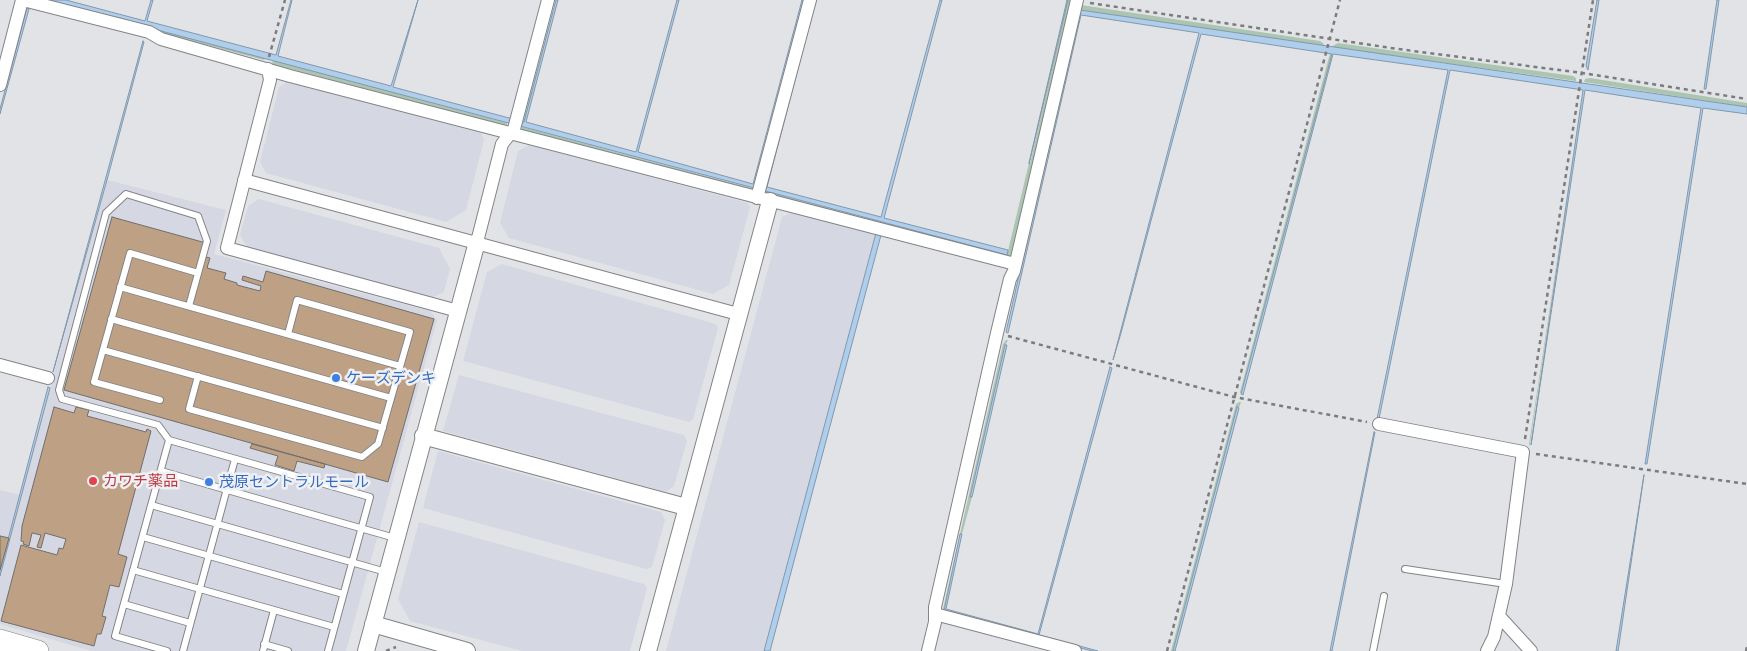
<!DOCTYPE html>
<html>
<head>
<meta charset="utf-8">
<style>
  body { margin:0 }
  canvas { display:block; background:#e2e3e6 }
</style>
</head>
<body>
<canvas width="1747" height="651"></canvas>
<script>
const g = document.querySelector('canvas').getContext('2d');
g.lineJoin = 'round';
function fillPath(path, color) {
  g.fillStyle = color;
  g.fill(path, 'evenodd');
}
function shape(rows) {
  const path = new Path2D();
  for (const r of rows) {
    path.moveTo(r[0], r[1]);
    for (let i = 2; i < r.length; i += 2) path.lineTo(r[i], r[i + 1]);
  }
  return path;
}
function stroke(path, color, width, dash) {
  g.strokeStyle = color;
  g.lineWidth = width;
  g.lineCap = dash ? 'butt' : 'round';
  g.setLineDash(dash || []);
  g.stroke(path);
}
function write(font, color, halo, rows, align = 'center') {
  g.font = font + ' Ubuntu,"Noto Sans JP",sans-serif';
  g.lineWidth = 5;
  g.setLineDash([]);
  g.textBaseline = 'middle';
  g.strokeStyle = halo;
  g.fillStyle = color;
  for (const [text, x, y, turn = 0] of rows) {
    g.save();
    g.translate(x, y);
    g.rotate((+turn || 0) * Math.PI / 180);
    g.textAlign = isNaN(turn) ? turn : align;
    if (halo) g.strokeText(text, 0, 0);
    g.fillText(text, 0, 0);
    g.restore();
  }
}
const built = shape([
  [287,82,481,133,484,140,466,210,446,222,266,173,260,162,279,87],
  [529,145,748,203,750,207,729,285,713,294,509,238,500,223,518,151],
  [107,180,226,210,214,254,430,311,437,320,346,651,91,651,0,624,0,576,50,388],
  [259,199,439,248,450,269,444,292,433,297,248,249,240,235,248,206],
  [790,213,876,233,764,651,666,651,782,217],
  [502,264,716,324,718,328,693,419,689,422,463,361,487,272],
  [459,375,684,435,687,441,674,486,666,492,443,431],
  [438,451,661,512,665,520,652,567,646,569,423,508],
  [0,490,20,495,9,538,0,536],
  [419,522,644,584,647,588,630,651,522,651,410,621,398,599]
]);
const green = shape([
  [36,0,44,0,265,58,264,60],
  [556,0,525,122,523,122],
  [1068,0,1071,0,1012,258,766,194,764,191,1007,255,1029,163,1030,164],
  [1081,5,1320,41,1324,44,1323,46,1080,10],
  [1338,43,1573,76,1576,78,1576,81,1331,47],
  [1330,53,1332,54,1241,394,1240,392],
  [273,60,507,123,506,126,272,64],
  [1590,78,1747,103,1747,107,1584,82,1585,79],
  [1583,90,1530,444,1530,447,1529,444],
  [522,127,755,189,753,190,521,130],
  [1006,340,1008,340,1005,346,970,496,972,497,962,534,960,534,944,611,1092,651,945,612,943,609,1003,344],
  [1239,402,1241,402,1239,408,1237,407,1173,651,1171,651,1236,404]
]);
const water = shape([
  [44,0,66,0,145,21,151,0,153,0,147,21,276,55,291,0,292,0,278,56,391,86,418,0,393,87,524,122,556,0,558,0,526,122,636,152,677,0,679,0,638,152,753,184,802,0,816,0,767,187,881,217,940,0,942,0,884,218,1008,250,1007,255,44,0],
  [1067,0,1068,0,1029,164,1029,163,1067,0],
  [1597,0,1599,0,1588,70,1586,66,1597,0],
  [1717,0,1719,0,1706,89,1704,89,1717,0],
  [27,8,29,9,0,114,0,109,27,8],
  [1080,10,1747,107,1747,114,1703,108,1647,464,1645,464,1701,108,1585,90,1531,445,1583,90,1450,70,1379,419,1377,419,1448,70,1333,54,1243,395,1241,394,1332,54,1201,34,1121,333,1113,360,1199,33,1081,15,1008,333,1006,332,1080,10],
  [143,41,144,42,107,180,53,372,143,41],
  [876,233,881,235,770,651,764,651,876,233],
  [1005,345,1007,345,972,497,970,497,1005,345],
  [1110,367,1112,368,1039,635,1098,651,1092,651,944,611,960,534,962,534,946,609,1038,634,1110,367],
  [48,387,50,388,0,576,0,570,48,387],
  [1237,407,1239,408,1175,651,1173,651,1237,407],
  [1374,432,1375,432,1332,651,1330,651,1374,432],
  [1644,475,1619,645,1618,651,1616,651,1644,475]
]);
const building = shape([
  [112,217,206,243,202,256,210,258,207,268,226,273,224,279,237,283,237,285,260,291,261,286,242,280,243,276,263,282,266,271,434,319,388,482,64,390,112,217],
  [54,407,74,413,76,407,89,410,87,416,146,432,147,429,151,431,118,554,127,557,119,587,110,585,102,616,106,617,101,634,97,634,94,646,1,621,21,545,57,555,59,548,63,549,66,539,45,533,41,548,37,547,41,535,32,533,29,546,23,544,24,542,21,541,22,526,54,407],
  [252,444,325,464,324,468,297,461,294,471,275,465,278,456,250,448,252,444],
  [0,536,9,538,0,570,0,536]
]);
const path = shape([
  [1090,3,1398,49,1582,73,1747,99],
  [269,57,285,0],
  [1008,336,1234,397,1367,422],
  [1525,439,1593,0],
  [1536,454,1747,484],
  [386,651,396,647],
  [1167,651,1340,0],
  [1746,651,1747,647]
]);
const service = shape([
  [120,287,400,366],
  [189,306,207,241,198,216,126,194,106,213,59,390,62,399,158,425,169,440,370,497,328,651],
  [111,319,391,398],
  [103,350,383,428],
  [198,376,189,409,362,457,378,444,410,332,297,300,288,334],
  [160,400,94,382,130,253,198,273],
  [161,471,395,538],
  [151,505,386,572],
  [143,537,343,594],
  [1405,569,1506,584],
  [133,570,334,627],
  [124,604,190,623],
  [264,644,288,651],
  [167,651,115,636,169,440],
  [183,651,235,459],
  [263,651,274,610],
  [1373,651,1384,596]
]);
const minor = shape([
  [23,0,149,32,161,39,290,76,1015,264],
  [268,69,270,80,227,248,458,311],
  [0,85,22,0],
  [244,180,738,314],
  [757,198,810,0],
  [477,242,502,144,514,129,548,0],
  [0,365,48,378],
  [1379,424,1523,452,1506,584,1494,637,1487,651],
  [935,614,1075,651],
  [1499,616,1531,651],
  [928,651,935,622,935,607,997,333,1010,279,1014,271,1077,0]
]);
const tertiary = shape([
  [423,436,686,507],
  [373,624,467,651],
  [366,651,477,242],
  [648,651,770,201]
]);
const trunk = shape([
  [0,640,38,651]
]);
const markers = [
  [336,378,5,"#3f7fe0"],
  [93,481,5,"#e0444e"],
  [209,482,5,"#3f7fe0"]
];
const shopNames = [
  ["ケーズデンキ",346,378],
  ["茂原セントラルモール",219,482]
];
const healthNames = [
  ["カワチ薬品",103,481]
];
fillPath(built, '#d5d8e2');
fillPath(green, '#abc5b0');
fillPath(water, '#afceeb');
stroke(water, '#8298ad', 1);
fillPath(building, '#bea184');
stroke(building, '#716e6c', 1);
stroke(service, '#838487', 8);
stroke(minor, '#838487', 14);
stroke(tertiary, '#838487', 18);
stroke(trunk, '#838487', 22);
stroke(path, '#7b7c7e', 2.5, [4, 4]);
stroke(service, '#fff', 6);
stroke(minor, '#fff', 12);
stroke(tertiary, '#fff', 16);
stroke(trunk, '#fff', 21);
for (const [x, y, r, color] of markers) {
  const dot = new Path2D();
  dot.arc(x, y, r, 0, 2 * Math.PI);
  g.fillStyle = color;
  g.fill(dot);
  stroke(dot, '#eff0f4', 2);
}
write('15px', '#366cbe', '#eff0f4', shopNames, 'left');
write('15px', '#be3a42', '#eff0f4', healthNames, 'left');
</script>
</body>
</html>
